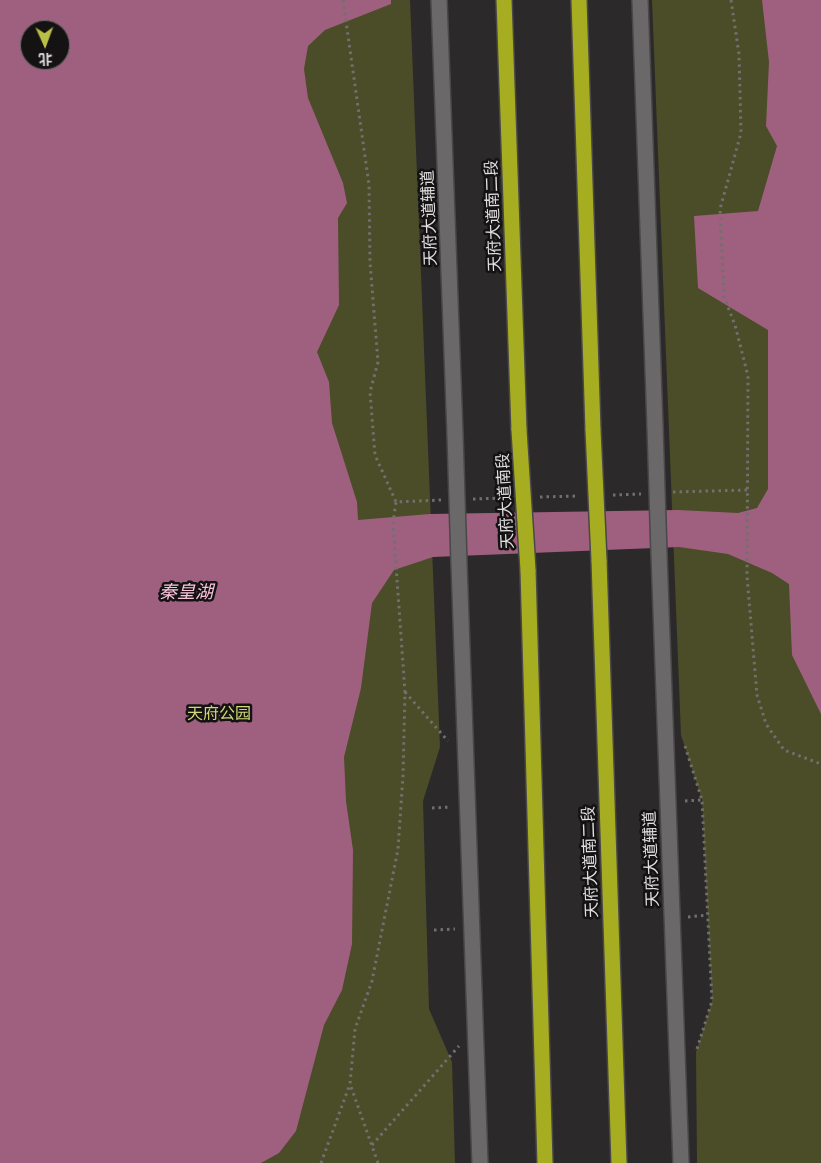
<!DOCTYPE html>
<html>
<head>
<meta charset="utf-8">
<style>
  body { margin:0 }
  #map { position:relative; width:821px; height:1163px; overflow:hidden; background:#2c292a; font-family:Arial,"Noto Sans SC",sans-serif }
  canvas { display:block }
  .north { position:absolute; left:20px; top:20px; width:50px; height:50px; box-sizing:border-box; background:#141213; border:1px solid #666465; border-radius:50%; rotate:178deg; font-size:14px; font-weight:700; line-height:20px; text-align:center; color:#e1dfe0 }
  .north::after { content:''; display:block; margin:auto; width:18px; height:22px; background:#bac046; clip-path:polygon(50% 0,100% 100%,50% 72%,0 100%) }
</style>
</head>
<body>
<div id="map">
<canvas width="821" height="1163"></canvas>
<div class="north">北</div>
</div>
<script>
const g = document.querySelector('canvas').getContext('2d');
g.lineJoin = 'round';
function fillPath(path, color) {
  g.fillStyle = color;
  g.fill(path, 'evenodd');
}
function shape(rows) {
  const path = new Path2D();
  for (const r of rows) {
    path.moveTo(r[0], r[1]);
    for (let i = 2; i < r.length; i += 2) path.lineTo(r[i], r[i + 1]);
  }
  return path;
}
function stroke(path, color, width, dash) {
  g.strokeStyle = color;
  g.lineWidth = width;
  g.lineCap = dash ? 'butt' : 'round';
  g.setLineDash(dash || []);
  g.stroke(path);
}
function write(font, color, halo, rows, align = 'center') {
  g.font = font + ' Arial,"Noto Sans SC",sans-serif';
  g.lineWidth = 5;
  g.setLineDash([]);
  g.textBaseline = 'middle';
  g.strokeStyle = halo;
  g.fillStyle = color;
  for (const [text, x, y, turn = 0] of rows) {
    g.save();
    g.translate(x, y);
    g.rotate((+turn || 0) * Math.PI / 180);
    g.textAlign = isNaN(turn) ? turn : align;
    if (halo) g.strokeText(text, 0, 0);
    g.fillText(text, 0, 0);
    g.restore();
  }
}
const green = shape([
  [0,0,410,0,440,747,423,801,429,1009,452,1062,455,1163,0,1163],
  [30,30,60,30,60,60,30,60],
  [652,0,821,0,821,1163,697,1163,696,1052,712,1001,702,800,681,735]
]);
const water = shape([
  [0,0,391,0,391,4,325,30,308,46,304,69,308,98,343,183,347,203,338,218,339,305,317,352,329,382,332,423,357,502,358,520,430,514,678,510,738,513,757,508,768,489,768,330,698,288,694,216,758,211,777,146,766,126,769,62,762,0,821,0,821,714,792,655,789,584,772,573,728,554,679,547,433,557,394,570,372,603,361,688,344,757,346,801,353,850,352,944,342,990,324,1025,296,1131,279,1153,261,1163,0,1163],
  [30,30,60,30,60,60,30,60]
]);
const path = shape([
  [343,0,369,185,370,262,378,362,370,392,375,455,396,502,441,500],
  [731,0,739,54,741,133,720,209,724,297,735,325,748,376,747,576,757,695,766,724,784,750,821,764],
  [673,492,747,490],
  [613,495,641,494],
  [540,497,579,496],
  [473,499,506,498],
  [405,692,448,741],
  [685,746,702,800,712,1001,696,1052],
  [685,801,702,800],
  [432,808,451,807],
  [688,917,707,915],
  [434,930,455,929],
  [372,1145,459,1046],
  [321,1163,350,1084],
  [378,1163,350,1084,355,1029,372,981,398,849,403,776,405,692,393,523,396,502]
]);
const secondary = shape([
  [439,0,455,434],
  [640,0,655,426],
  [659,554,681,1163],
  [459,563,480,1163]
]);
const highway = shape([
  [504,0,519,430],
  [579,0,593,430],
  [599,560,619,1163],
  [528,570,545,1163]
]);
const secondaryBridge = shape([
  [655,426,659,554],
  [455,434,459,563]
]);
const highwayBridge = shape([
  [519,430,528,570],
  [593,430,599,560]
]);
const streetNames = [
  ["天府大道南二段",494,216,-92],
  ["天府大道辅道",430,218,-92],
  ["天府大道南段",506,501,-93],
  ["天府大道辅道",652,859,-92],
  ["天府大道南二段",591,862,-92]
];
const parkNames = [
  ["天府公园",219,715]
];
const waterNames = [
  ["秦皇湖",186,593]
];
fillPath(green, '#4a4d27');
fillPath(water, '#9f607f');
stroke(secondary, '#494748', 18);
stroke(highway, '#494748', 18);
stroke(path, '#726f70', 3, [2.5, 4]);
stroke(secondary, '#6b6869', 15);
stroke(highway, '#a7ad20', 15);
stroke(secondaryBridge, '#494748', 18, []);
stroke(highwayBridge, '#494748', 18, []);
stroke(secondaryBridge, '#6b6869', 15);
stroke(highwayBridge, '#a7ad20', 15);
write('16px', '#e1dfe0', '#141213', streetNames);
write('16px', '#d1d877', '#141213', parkNames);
write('italic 18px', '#fac2dc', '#141213', waterNames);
</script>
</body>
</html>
